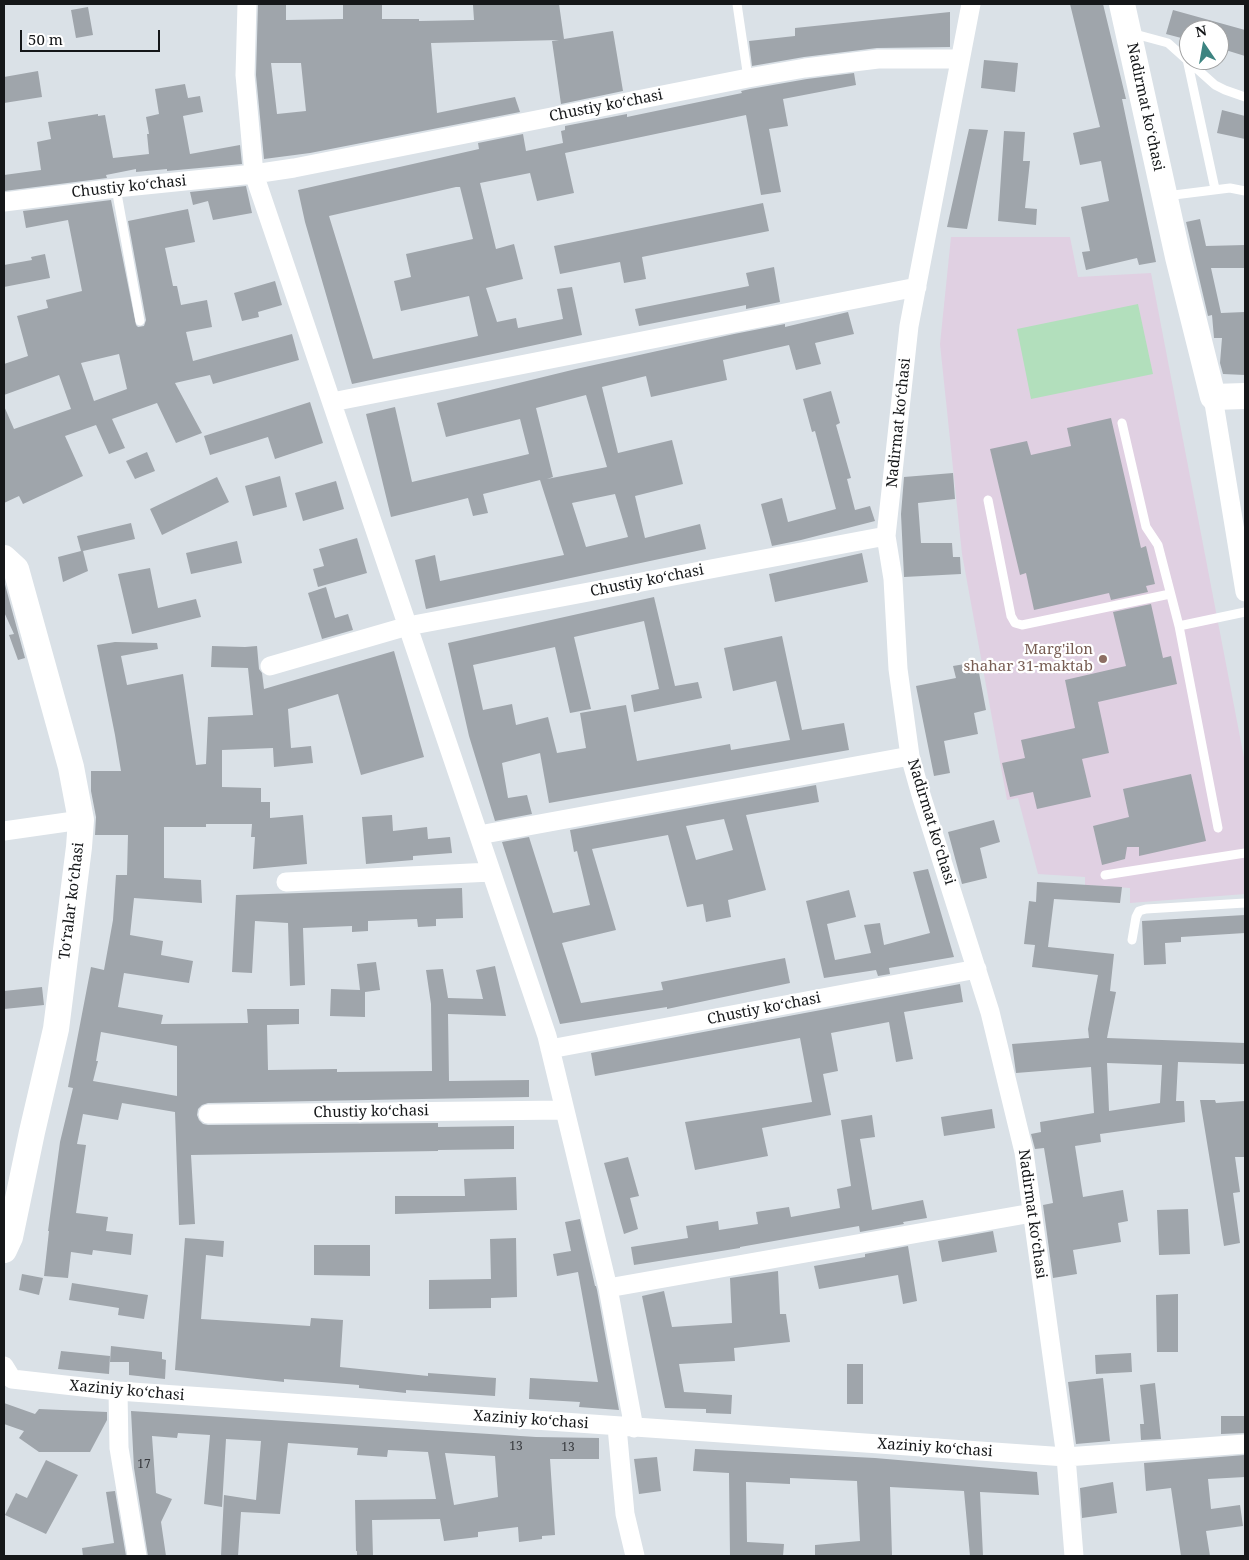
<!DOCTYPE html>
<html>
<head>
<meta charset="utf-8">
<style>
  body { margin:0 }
  #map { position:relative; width:1249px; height:1560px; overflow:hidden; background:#dae1e7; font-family:"Noto Serif",serif }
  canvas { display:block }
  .frame { position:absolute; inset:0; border:5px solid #151719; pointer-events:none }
  .north { position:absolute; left:1179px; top:20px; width:50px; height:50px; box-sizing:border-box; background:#fff; border:1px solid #a1a2a3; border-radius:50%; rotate:348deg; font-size:14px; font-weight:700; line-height:20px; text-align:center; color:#151719 }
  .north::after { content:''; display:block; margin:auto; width:18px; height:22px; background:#3d8481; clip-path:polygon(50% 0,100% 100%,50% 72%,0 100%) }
  .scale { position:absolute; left:20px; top:30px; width:140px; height:22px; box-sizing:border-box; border:2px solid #151719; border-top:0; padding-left:6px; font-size:15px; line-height:18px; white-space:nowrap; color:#151719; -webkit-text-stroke:4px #fff; paint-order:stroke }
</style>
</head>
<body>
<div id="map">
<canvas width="1249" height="1560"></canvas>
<div class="frame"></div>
<div class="north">N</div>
<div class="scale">50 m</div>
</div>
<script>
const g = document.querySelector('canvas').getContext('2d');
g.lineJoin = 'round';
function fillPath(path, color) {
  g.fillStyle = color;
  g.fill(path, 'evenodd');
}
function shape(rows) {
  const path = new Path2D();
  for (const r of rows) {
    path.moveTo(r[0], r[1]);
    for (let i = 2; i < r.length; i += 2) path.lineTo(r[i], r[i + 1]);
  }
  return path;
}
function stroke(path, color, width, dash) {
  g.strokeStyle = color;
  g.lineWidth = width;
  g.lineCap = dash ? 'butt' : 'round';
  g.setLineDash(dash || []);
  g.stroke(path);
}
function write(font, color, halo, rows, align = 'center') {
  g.font = font + ' "Noto Serif",serif';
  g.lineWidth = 4.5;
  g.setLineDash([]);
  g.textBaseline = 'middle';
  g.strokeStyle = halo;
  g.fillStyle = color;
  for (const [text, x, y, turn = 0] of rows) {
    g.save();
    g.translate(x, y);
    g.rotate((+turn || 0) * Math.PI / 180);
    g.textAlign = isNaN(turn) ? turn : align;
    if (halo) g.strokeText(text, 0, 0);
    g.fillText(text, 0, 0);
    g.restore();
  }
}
const education = shape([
  [951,237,1070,237,1078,277,1151,273,1245,763,1245,894,1130,903,1130,888,1085,885,1085,877,1038,874,1018,798,1007,800,962,554,940,344]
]);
const green = shape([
  [1138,304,1153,374,1031,399,1017,329]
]);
const building = shape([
  [258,4,286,4,286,20,343,19,343,4,382,4,382,19,419,19,419,21,474,20,473,5,559,4,564,39,613,31,623,91,561,104,552,41,559,40,431,43,437,113,515,97,520,112,310,153,264,159,256,75],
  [271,63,301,63,306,111,277,114],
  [1070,4,1103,4,1126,99,1122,99,1156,262,1139,265,1137,258,1086,270,1082,252,1090,251,1081,207,1109,201,1101,161,1080,165,1073,133,1100,127],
  [88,7,93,35,76,38,71,10],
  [1173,10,1245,30,1245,56,1219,48,1219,30,1189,30,1189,40,1166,34],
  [950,12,950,47,877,48,804,57,752,66,749,41,795,36,795,28],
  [984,60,1018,63,1015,92,981,88],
  [38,71,42,97,4,103,4,77],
  [854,73,856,85,783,99,788,126,769,129,781,192,761,195,746,115,565,153,574,193,537,201,530,173,480,183,496,249,514,244,523,279,486,288,497,322,516,318,518,328,563,319,557,289,572,287,582,335,352,384,305,222,298,190,479,149,478,143,523,134,526,151,563,143,561,131,565,130,565,126,627,114,627,117,742,93,741,91,750,89,807,79],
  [456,187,460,187,473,239,406,254,411,277,394,281,401,311,469,296,478,336,373,359,329,216],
  [185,84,188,98,200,96,203,112,183,116,190,154,240,145,242,164,167,171,167,169,136,172,136,169,106,175,107,178,4,191,4,175,41,170,37,142,51,139,48,122,98,114,98,116,105,115,113,158,149,154,147,134,149,134,146,117,159,114,155,89],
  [1222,110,1245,116,1245,139,1217,133],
  [969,129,988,130,967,229,947,227],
  [1004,131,1025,132,1023,161,1030,161,1025,208,1037,209,1036,225,998,221],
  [246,186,252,213,213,220,208,201,193,205,190,192],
  [111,200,136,325,138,327,144,326,146,320,128,221,188,209,195,242,165,248,173,286,177,286,181,305,207,300,212,327,186,332,193,361,292,334,299,360,213,384,210,375,175,383,202,433,176,443,157,403,112,419,125,448,109,454,96,425,65,436,83,476,23,504,19,496,4,503,4,406,14,429,71,409,59,375,4,395,4,364,28,356,17,316,48,308,46,300,82,291,68,220,26,228,23,211],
  [119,354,127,389,94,401,81,363],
  [763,203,769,231,642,257,646,279,624,283,620,262,560,274,554,246],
  [1200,219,1206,246,1245,245,1245,268,1211,268,1221,313,1245,312,1245,375,1223,374,1220,363,1222,338,1214,338,1212,315,1208,316,1186,222],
  [45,254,50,278,4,287,4,265,32,260,31,257],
  [774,267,780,302,746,309,746,305,639,326,635,309,749,286,746,273],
  [275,281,282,305,258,312,259,317,242,321,234,293],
  [848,312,854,334,815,343,821,364,796,370,789,345,723,360,727,380,651,397,646,376,602,387,618,453,672,440,683,484,635,496,645,538,700,524,706,549,426,609,415,560,435,555,440,581,564,555,540,480,483,494,488,513,473,516,468,498,391,517,366,414,395,407,412,482,529,454,520,419,446,437,437,403,576,369,734,334,785,324,785,327],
  [586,395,607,467,547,479,553,477,536,408],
  [615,494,628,537,586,547,572,503],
  [831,391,840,423,836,425,851,478,847,479,855,510,870,506,875,521,801,540,772,546,761,504,782,498,788,522,836,509,815,431,812,432,803,399],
  [310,402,323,443,275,459,268,437,210,455,204,436],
  [1111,418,1141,548,1146,546,1155,584,1146,586,1148,592,1111,600,1109,593,1034,610,1026,573,1020,575,990,449,1027,441,1031,455,1071,446,1067,428],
  [147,452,155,471,135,479,126,461],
  [953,473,955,499,918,503,921,543,952,543,953,557,960,557,961,574,904,577,901,514,904,477],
  [280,476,287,507,253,516,245,486],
  [217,477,229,502,162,535,150,509],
  [336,481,344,509,303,521,295,493],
  [131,523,135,539,83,551,88,571,63,582,58,557,81,551,77,536],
  [357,538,367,573,318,587,313,569,324,566,319,549],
  [237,541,242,563,191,574,186,553],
  [862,553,868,582,775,602,769,574],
  [150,568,158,608,196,599,201,617,132,634,118,574],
  [4,581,25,658,18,660,9,635,14,634,4,612],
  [326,587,335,618,348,614,353,630,322,639,308,593],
  [654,597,675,686,698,682,702,698,634,712,631,695,659,689,644,621,574,637,591,709,570,713,555,647,473,665,483,710,512,704,516,725,548,717,557,753,586,748,580,713,626,705,637,761,730,744,731,750,790,740,776,681,733,691,724,648,782,636,802,730,844,723,849,750,549,803,540,753,502,763,508,798,527,795,532,814,495,821,469,736,448,643],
  [1151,604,1163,658,1171,656,1177,684,1098,702,1109,753,1082,759,1091,797,1037,809,1033,792,1010,797,1002,763,1025,758,1021,740,1075,728,1065,680,1126,666,1113,612],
  [115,642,157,643,158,649,121,656,127,685,183,674,196,765,206,764,208,717,253,715,248,668,211,667,212,646,245,647,257,646,259,669,262,673,264,689,394,651,424,757,361,775,338,694,288,709,291,748,311,746,313,763,274,767,273,748,222,750,222,787,261,788,261,802,270,802,270,818,303,815,307,864,253,869,255,837,251,837,252,824,206,824,206,827,164,827,164,878,201,880,202,903,134,898,130,935,163,941,161,955,193,961,189,983,124,973,118,1007,163,1015,161,1024,248,1023,247,1009,299,1009,299,1024,267,1025,268,1070,337,1069,337,1072,432,1071,431,1004,426,970,443,969,448,998,483,999,476,970,495,966,506,1016,448,1014,449,1081,529,1080,529,1097,208,1103,202,1105,198,1109,197,1115,199,1120,203,1124,208,1125,438,1123,438,1127,514,1126,514,1149,438,1150,438,1151,191,1155,195,1224,179,1225,175,1112,122,1103,118,1120,83,1114,77,1144,86,1145,76,1213,108,1217,106,1231,133,1234,131,1255,93,1250,92,1255,71,1252,68,1278,44,1276,49,1231,48,1231,60,1142,73,1088,68,1087,91,967,104,970,113,920,116,875,127,875,128,835,95,835,96,817,91,791,91,771,121,771,115,735,97,645],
  [101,1032,177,1046,177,1096,93,1081,98,1061,96,1061],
  [977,662,986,710,974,713,978,734,944,741,950,773,934,776,916,686,956,678,953,666],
  [1191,774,1206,841,1139,856,1139,847,1127,847,1125,859,1102,865,1093,826,1129,817,1123,789],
  [816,785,819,802,746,815,766,890,728,900,731,917,706,922,703,904,687,907,668,835,592,849,616,930,562,943,581,1003,663,990,661,982,785,958,790,983,667,1009,667,1007,560,1024,502,842,529,837,553,913,590,905,577,851,574,852,570,830],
  [724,819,733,850,696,860,686,826],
  [392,815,393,831,427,827,428,839,450,837,452,853,413,856,413,860,366,864,362,817],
  [994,820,1000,842,980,848,987,878,962,884,948,832],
  [928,869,954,957,889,968,890,974,878,976,876,970,824,978,806,901,849,890,856,917,827,924,835,960,871,953,864,925,880,923,884,945,930,933,913,872],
  [1037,882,1122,887,1120,903,1054,899,1048,947,1114,954,1110,991,1116,992,1107,1038,1245,1043,1245,1064,1178,1062,1176,1101,1184,1101,1185,1122,1100,1134,1101,1142,1075,1146,1083,1197,1123,1190,1128,1221,1118,1223,1121,1242,1073,1250,1077,1274,1053,1278,1043,1205,1053,1203,1044,1148,1035,1149,1031,1134,1041,1132,1040,1122,1094,1113,1091,1067,1016,1073,1012,1044,1089,1038,1088,1029,1098,975,1032,967,1035,945,1024,944,1029,901,1036,902],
  [1107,1063,1162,1065,1160,1103,1109,1111],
  [462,888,463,918,436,919,436,926,418,927,417,919,368,921,368,931,352,932,352,926,303,928,305,985,290,986,288,923,255,921,252,973,232,972,236,895],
  [1245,915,1245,933,1181,937,1181,942,1165,943,1166,964,1144,965,1142,921],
  [376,962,380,990,365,992,365,1017,330,1016,331,989,360,990,357,964],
  [960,984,963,1002,904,1012,913,1059,896,1062,889,1022,831,1033,838,1071,823,1074,831,1115,762,1128,768,1156,695,1170,685,1122,812,1102,800,1038,595,1076,591,1053],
  [42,987,44,1005,4,1009,4,991],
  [1200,1100,1215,1100,1216,1103,1245,1101,1245,1157,1235,1157,1240,1192,1233,1193,1240,1243,1224,1246],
  [992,1109,995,1128,944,1136,941,1117],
  [872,1115,875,1137,860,1139,872,1210,923,1200,927,1218,903,1222,904,1224,860,1232,859,1226,740,1247,740,1248,634,1265,631,1247,688,1238,686,1226,718,1221,719,1230,758,1224,756,1212,789,1207,791,1217,840,1208,837,1189,851,1186,841,1120],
  [628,1157,639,1196,630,1198,638,1229,624,1234,604,1163],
  [516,1177,517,1210,395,1214,395,1196,465,1196,464,1179],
  [1188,1209,1190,1254,1159,1255,1157,1210],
  [580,1219,595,1286,596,1286,597,1290,619,1410,579,1407,580,1402,529,1399,530,1378,598,1382,578,1272,557,1276,553,1254,571,1251,565,1222],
  [993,1231,997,1252,942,1262,938,1241],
  [185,1238,224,1241,223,1257,206,1255,201,1319,310,1326,311,1318,343,1320,340,1367,428,1376,428,1373,496,1378,495,1396,406,1390,406,1393,359,1388,359,1385,284,1379,284,1382,175,1370],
  [516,1238,517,1297,491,1298,491,1308,429,1309,429,1280,491,1279,490,1239],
  [314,1245,370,1245,370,1276,314,1275],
  [908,1246,917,1301,903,1304,898,1275,819,1289,814,1266,865,1257,865,1254],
  [778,1271,780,1314,786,1314,790,1342,734,1348,735,1361,679,1364,684,1392,732,1395,731,1414,706,1413,706,1409,665,1408,642,1296,664,1291,672,1327,732,1323,730,1278],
  [22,1274,43,1278,39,1295,19,1290],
  [72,1283,148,1295,144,1319,118,1315,119,1308,69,1300],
  [1178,1294,1178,1352,1157,1352,1156,1295],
  [111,1346,162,1352,162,1359,166,1360,165,1379,129,1375,129,1362,110,1362],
  [61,1351,110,1356,109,1374,58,1369],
  [1131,1353,1132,1372,1096,1374,1095,1355],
  [847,1364,863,1364,863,1404,847,1404],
  [1103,1378,1110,1441,1076,1444,1068,1382],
  [1155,1383,1161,1439,1141,1440,1140,1424,1144,1424,1140,1385],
  [4,1403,35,1414,39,1409,107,1412,107,1420,90,1452,39,1452,19,1438,24,1431,4,1424],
  [131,1411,536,1437,599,1438,599,1459,550,1459,555,1535,542,1536,542,1539,519,1542,518,1527,478,1532,478,1537,444,1541,440,1519,372,1520,373,1556,357,1556,357,1551,356,1551,355,1500,436,1499,428,1452,388,1450,387,1457,357,1455,358,1448,288,1443,280,1514,241,1512,238,1556,221,1556,224,1495,256,1500,261,1441,226,1439,222,1507,204,1504,210,1435,178,1433,177,1438,152,1436,156,1493,172,1499,161,1522,166,1556,148,1556,134,1468],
  [445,1453,495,1456,498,1497,454,1505],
  [1221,1416,1245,1416,1245,1433,1221,1434],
  [695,1449,875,1458,1037,1472,1039,1495,980,1492,983,1556,970,1556,964,1491,890,1487,892,1556,815,1556,815,1545,860,1541,857,1481,790,1478,790,1484,746,1482,747,1542,784,1544,783,1556,730,1556,729,1473,693,1471],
  [1245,1455,1245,1477,1208,1479,1211,1509,1240,1505,1243,1526,1206,1531,1210,1556,1181,1556,1171,1488,1146,1491,1144,1463],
  [657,1457,661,1491,639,1494,634,1459],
  [46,1460,78,1475,46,1534,5,1515,16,1493,27,1498],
  [1113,1482,1117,1513,1082,1518,1080,1488],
  [115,1491,126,1556,83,1556,82,1548,114,1543,106,1492]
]);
const lane = shape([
  [737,4,748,78],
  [1131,33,1168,43,1215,85,1225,90,1245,97],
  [1187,59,1215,189],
  [116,188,140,321],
  [1166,196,1230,188,1245,191],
  [1122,423,1146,527,1158,545,1179,626,1218,828],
  [988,500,1011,616,1015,623,1022,625,1170,594],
  [1179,626,1245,612],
  [1105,875,1245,853],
  [1132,940,1136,917,1139,911,1146,909,1245,903]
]);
const street = shape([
  [247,4,245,75,254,174,547,1036,608,1288,634,1428],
  [971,4,909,326,886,536,893,579,898,669,910,756,921,795,990,1012,1024,1152,1066,1457,1074,1556],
  [4,202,116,188,254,174,294,168,748,78,805,68,878,59,960,59],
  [1213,397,1245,592],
  [332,402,917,287],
  [270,666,408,626,886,536],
  [4,831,81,820],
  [479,835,910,756],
  [286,882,491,872],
  [550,1049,977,969],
  [208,1114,565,1110],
  [608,1288,1032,1213],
  [4,1366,12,1379,118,1391,1066,1457,1245,1444],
  [118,1391,119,1448,137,1556],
  [617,1427,625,1514,635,1556]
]);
const secondary = shape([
  [1122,4,1178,257,1213,397,1245,396],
  [4,558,16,569,71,767,81,820,79,847,56,1029,32,1132,10,1237,4,1250]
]);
const markers = [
  [1103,659,5,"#8d6e63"]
];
const numberNames = [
  ["13",516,1447],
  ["13",568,1448],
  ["17",144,1465]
];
const streetNames = [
  ["Chustiy koʻchasi",606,106,-11],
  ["Nadirmat koʻchasi",1145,107,78],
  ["Chustiy koʻchasi",129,187,-6],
  ["Nadirmat koʻchasi",899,423,-84],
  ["Chustiy koʻchasi",647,581,-11],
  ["Nadirmat koʻchasi",931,822,73],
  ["Toʻralar koʻchasi",72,901,-83],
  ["Chustiy koʻchasi",764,1009,-11],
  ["Chustiy koʻchasi",371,1112,-1],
  ["Nadirmat koʻchasi",1032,1214,82],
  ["Xaziniy koʻchasi",127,1391,5],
  ["Xaziniy koʻchasi",531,1420,4],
  ["Xaziniy koʻchasi",935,1448,4]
];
const educationNames = [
  ["Marg'ilon",1093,650],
  ["shahar 31-maktab",1093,667]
];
fillPath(education, '#e0d0e2');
fillPath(green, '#b2dfbc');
fillPath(building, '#9fa5ab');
stroke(lane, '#fff', 9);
stroke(street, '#fff', 19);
stroke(secondary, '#fff', 26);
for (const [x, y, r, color] of markers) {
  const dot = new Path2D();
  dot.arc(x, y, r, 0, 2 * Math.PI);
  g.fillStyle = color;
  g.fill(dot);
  stroke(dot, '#fff', 2);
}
write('12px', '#383a3e', null, numberNames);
write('15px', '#151719', '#fff', streetNames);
write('15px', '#785e54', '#fff', educationNames, 'right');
</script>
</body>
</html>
